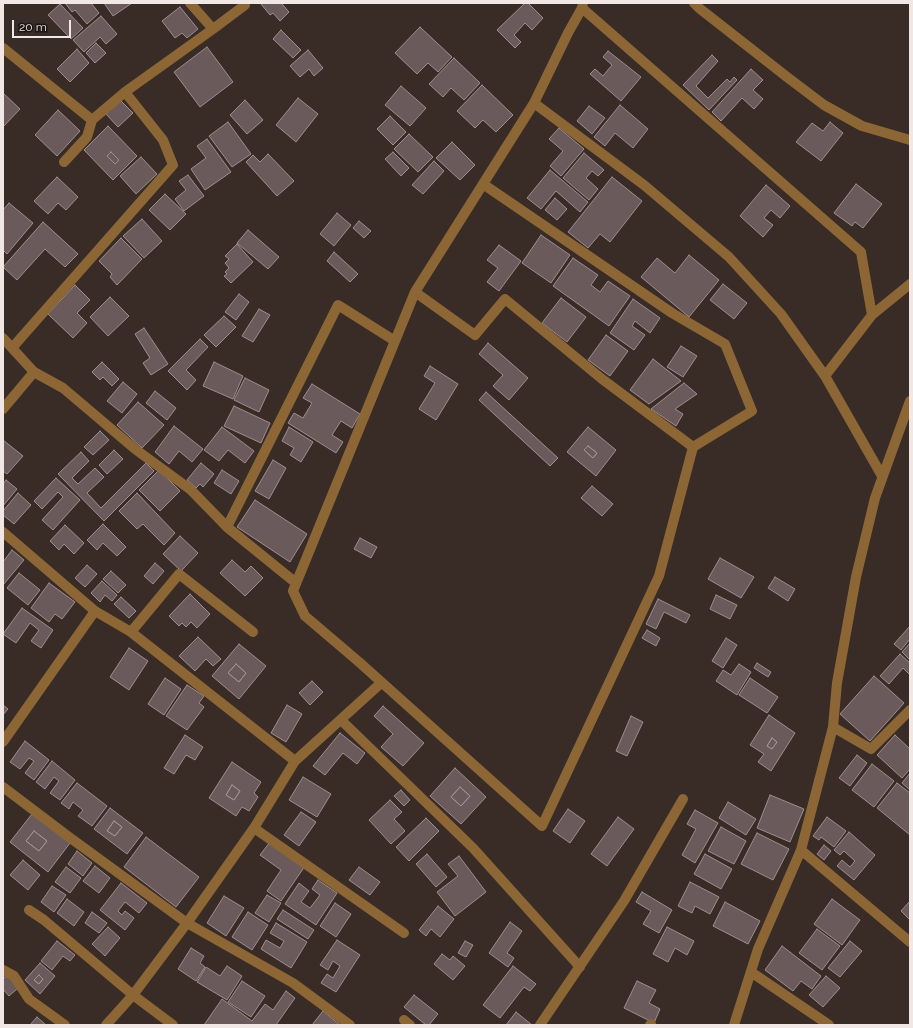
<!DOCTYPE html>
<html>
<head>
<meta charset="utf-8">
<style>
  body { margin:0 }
  #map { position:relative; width:913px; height:1028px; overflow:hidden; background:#392b26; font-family:Raleway,sans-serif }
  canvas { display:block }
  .frame { position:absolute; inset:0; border:4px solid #f1e8e5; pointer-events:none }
  .scale { position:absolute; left:12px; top:20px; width:59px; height:18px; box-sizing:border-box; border:2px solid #f1e8e5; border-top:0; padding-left:5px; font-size:12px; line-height:14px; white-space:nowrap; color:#f1e8e5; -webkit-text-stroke:3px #1c1513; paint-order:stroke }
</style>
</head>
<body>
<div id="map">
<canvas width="913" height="1028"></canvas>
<div class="frame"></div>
<div class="scale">20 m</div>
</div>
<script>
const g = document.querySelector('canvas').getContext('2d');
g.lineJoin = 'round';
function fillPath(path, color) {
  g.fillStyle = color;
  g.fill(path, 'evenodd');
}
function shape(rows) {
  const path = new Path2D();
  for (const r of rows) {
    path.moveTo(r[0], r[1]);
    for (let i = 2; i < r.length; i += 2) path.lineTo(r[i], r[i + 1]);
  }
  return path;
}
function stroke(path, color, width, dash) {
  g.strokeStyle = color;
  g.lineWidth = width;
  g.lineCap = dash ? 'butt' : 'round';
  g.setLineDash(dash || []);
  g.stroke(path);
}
const building = shape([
  [65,3,91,3,99,13,87,24,75,10,72,12,65,3],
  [104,3,132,3,113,16,104,3],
  [262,3,284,3,282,4,289,12,280,21,273,13,270,15,261,4,262,3],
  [525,3,528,3,543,18,532,30,525,23,514,35,521,42,515,48,497,30,525,3],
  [60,4,83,28,71,39,48,15,60,4],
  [180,7,198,29,187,38,182,33,175,38,162,21,180,7],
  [101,16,117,34,106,44,100,37,84,52,73,40,101,16],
  [420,27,452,57,438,72,428,63,417,74,395,53,420,27],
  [281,30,301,50,293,58,273,39,281,30],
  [96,43,106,53,95,63,86,53,96,43],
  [207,47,233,82,200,107,174,72,207,47],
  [77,49,89,63,70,82,57,69,77,49],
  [308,50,323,68,314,76,309,69,300,77,290,66,308,50],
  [608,51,641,77,621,101,590,74,595,69,603,76,612,65,603,57,608,51],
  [712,55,718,61,696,86,708,98,727,79,730,82,734,77,737,80,709,110,683,85,712,55],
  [454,58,480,83,464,100,451,88,443,97,429,84,454,58],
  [751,69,763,80,753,90,763,99,754,109,742,98,721,121,712,112,751,69],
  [482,85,513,115,496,132,483,120,475,128,457,111,482,85],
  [401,86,426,108,410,126,385,105,401,86],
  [3,93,20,109,3,127,3,93],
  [298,98,318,114,296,142,276,125,298,98],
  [120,100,133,113,118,127,106,114,120,100],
  [245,100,263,120,247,134,230,115,245,100],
  [620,105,648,129,633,148,615,133,605,146,594,137,620,105],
  [589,106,605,118,592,134,577,121,589,106],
  [58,110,80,131,57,156,35,135,58,110],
  [390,116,406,132,393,145,377,129,390,116],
  [228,122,251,154,232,167,209,136,228,122],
  [830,122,843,133,821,161,796,142,812,123,823,131,830,122],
  [108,126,137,156,113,180,84,150,108,126],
  [111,152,119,160,115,164,107,156,111,152],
  [559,128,584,149,561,176,550,166,563,151,549,139,559,128],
  [409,134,433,157,418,172,394,149,409,134],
  [207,139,231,172,205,190,191,169,206,158,197,146,207,139],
  [452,142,475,165,460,180,436,158,452,142],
  [111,152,119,160,115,164,107,156,111,152],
  [393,152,409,168,401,176,385,159,393,152],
  [584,153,604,170,598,176,592,171,586,178,598,189,589,200,563,178,584,153],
  [268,154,294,181,277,196,246,162,253,155,260,162,268,154],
  [141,157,157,174,136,194,120,176,141,157],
  [434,161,444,171,423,194,412,185,434,161],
  [550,170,588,202,580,212,556,191,541,209,527,198,550,170],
  [188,175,204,196,184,211,175,199,186,190,179,181,188,175],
  [57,177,78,197,66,210,58,203,48,214,34,201,57,177],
  [612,177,642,201,610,242,600,234,588,248,568,232,612,177],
  [856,184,882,204,863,228,855,222,852,226,834,213,856,184],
  [766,185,790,206,780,218,771,210,764,218,773,225,763,237,740,216,766,185],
  [165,194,186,214,170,230,149,210,165,194],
  [555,198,567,209,557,220,545,210,555,198],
  [9,203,33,223,7,254,3,250,3,210,9,203],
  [337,213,351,225,334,246,320,234,337,213],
  [142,219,162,241,144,258,123,236,142,219],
  [359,221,371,231,364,238,353,228,359,221],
  [43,222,78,254,65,267,45,249,17,280,3,267,43,222],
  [248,230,279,257,268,269,237,243,248,230],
  [541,235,570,255,551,283,522,263,541,235],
  [121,238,142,259,117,285,110,277,112,274,99,261,121,238],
  [237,244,253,262,231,283,224,276,227,274,225,272,229,268,225,263,229,259,225,256,237,244],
  [499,245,521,261,499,291,487,282,498,268,487,260,499,245],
  [334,252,358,274,350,282,327,261,334,252],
  [689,255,719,280,689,317,641,277,657,258,675,273,689,255],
  [573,258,598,275,591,285,600,292,608,281,630,296,609,326,553,286,573,258],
  [723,284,747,303,734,319,710,300,723,284],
  [75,285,90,300,77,313,87,323,73,338,48,314,75,285],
  [239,294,249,302,236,320,225,312,239,294],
  [110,297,129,316,108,336,90,317,110,297],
  [561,298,586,317,567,342,542,323,561,298],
  [633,299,660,318,650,333,635,321,632,326,645,335,634,350,610,333,633,299],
  [259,309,270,315,253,342,242,336,259,309],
  [224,316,236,327,216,347,204,335,224,316],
  [144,328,168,364,151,375,143,363,150,358,135,334,144,328],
  [606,335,628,351,610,376,588,360,606,335],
  [200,339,208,347,186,370,196,380,187,390,168,371,200,339],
  [488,343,528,378,509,400,493,386,503,375,479,354,488,343],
  [681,346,697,356,683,377,667,367,681,346],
  [653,359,681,381,649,404,630,390,653,359],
  [102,362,119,379,112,386,103,377,100,380,92,372,102,362],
  [214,362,243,376,233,399,203,386,214,362],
  [430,366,458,384,436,420,419,409,435,383,424,376,430,366],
  [245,378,269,390,259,412,234,400,245,378],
  [123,382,137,394,122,413,107,401,123,382],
  [684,383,697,394,675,409,683,414,676,426,651,409,684,383],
  [312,384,360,414,352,428,341,421,332,435,343,442,336,453,288,423,294,413,303,418,312,403,303,398,312,384],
  [155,391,176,408,167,420,146,403,155,391],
  [486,392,558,458,550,466,479,400,486,392],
  [138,402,164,425,142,448,117,425,138,402],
  [234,406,270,423,261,443,224,426,234,406],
  [174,426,203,449,192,462,179,451,169,464,155,452,174,426],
  [222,427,254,451,245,463,228,450,219,461,204,450,222,427],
  [289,427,313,442,301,462,290,455,294,448,282,441,289,427],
  [588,427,616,450,596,476,567,452,588,427],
  [588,446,597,453,593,458,584,450,588,446],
  [100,431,109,440,93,455,84,447,100,431],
  [3,440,23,456,7,474,3,471,3,440],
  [588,446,597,453,593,458,584,450,588,446],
  [114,450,123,459,107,474,99,465,114,450],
  [81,452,89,461,72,478,78,484,95,468,104,477,87,493,101,508,146,463,154,471,104,521,58,474,81,452],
  [273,460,286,468,269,499,255,491,273,460],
  [201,463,214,474,203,487,200,484,196,488,187,480,201,463],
  [159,470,180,491,160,511,139,490,159,470],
  [222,470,239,481,231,494,214,483,222,470],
  [56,478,80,500,53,530,42,520,63,497,58,492,42,509,34,501,56,478],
  [6,480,17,489,3,506,3,484,6,480],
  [592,486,613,504,602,516,581,498,592,486],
  [18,493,31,505,14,524,3,515,3,511,18,493],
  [137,493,175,533,164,545,143,524,137,529,119,511,137,493],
  [255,500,307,534,290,562,237,527,255,500],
  [103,524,126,547,117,556,103,543,97,550,87,540,103,524],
  [65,525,84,543,74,554,64,544,59,550,50,541,65,525],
  [180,536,198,553,181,571,163,554,180,536],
  [360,538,377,547,371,558,354,549,360,538],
  [12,550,24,560,3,585,3,562,12,550],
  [720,558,754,577,741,598,708,579,720,558],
  [232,560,245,572,251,566,263,578,245,596,220,573,232,560],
  [155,563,164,571,153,584,144,576,155,563],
  [87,565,97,574,85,587,75,578,87,565],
  [111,571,126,585,118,593,103,579,111,571],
  [19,573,40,590,28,605,7,588,19,573],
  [775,577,795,589,788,601,768,588,775,577],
  [102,581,117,595,112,601,105,595,100,602,91,593,102,581],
  [49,583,75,602,62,619,55,614,49,622,31,608,49,583],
  [190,594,210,614,197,628,191,622,186,627,182,623,179,626,169,616,190,594],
  [716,595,737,605,730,619,710,609,716,595],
  [121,597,136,611,129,618,114,604,121,597],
  [658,599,690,615,686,623,664,612,656,629,646,624,658,599],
  [22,608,53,630,41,648,31,641,39,630,30,623,16,643,3,634,22,608],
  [910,626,910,639,901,650,894,644,910,626],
  [647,630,660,638,656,646,642,638,647,630],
  [198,637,221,659,213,666,206,659,195,671,179,656,198,637],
  [726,638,737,645,723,668,712,661,726,638],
  [910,643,910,660,902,652,910,643],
  [239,644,266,666,239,699,212,676,239,644],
  [236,664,246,673,239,682,228,673,236,664],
  [129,648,148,661,129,690,110,677,129,648],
  [900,654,910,663,910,675,903,668,889,684,880,676,900,654],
  [757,663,771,672,768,677,754,668,757,663],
  [236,664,246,673,239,682,228,673,236,664],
  [739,664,751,672,737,695,716,681,723,670,731,675,739,664],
  [874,676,904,703,870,741,840,714,874,676],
  [165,678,181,689,164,715,148,704,165,678],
  [750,678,778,697,767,713,739,695,750,678],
  [312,681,323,692,310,705,299,693,312,681],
  [187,685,204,696,199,703,204,707,187,730,166,716,187,685],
  [3,705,8,709,3,715,3,705],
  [287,705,302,714,286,742,271,733,287,705],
  [383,706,424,743,403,766,381,747,393,734,374,716,383,706],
  [769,715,795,733,771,771,758,762,764,754,750,745,769,715],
  [772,738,777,742,772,749,767,746,772,738],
  [631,716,643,722,627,756,616,751,631,716],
  [340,733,365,753,357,764,343,753,325,775,313,766,340,733],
  [185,735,203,747,195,760,186,755,174,774,164,768,185,735],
  [895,735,910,749,910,769,902,778,877,755,895,735],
  [772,738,777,742,772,749,767,746,772,738],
  [25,741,49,760,34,780,25,773,34,761,29,758,20,769,10,762,25,741],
  [857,755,867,763,850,786,839,778,857,755],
  [52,761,75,780,60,800,50,793,59,781,54,777,45,789,36,782,52,761],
  [232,762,261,782,254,793,258,797,249,811,242,807,236,816,209,798,232,762],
  [232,785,240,791,234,800,226,795,232,785],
  [872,764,894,781,874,807,852,790,872,764],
  [455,768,486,797,461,824,430,796,455,768],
  [460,787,470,796,461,806,451,797,460,787],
  [910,773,910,790,902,783,910,773],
  [303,777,331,794,317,817,289,800,303,777],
  [77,783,107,806,92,826,78,816,83,810,73,802,69,809,61,803,77,783],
  [897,783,910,793,910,835,877,808,897,783],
  [232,785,240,791,234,800,226,795,232,785],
  [460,787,470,796,461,806,451,797,460,787],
  [401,790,410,800,404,806,394,796,401,790],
  [770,795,804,809,790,842,757,828,770,795],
  [390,800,402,812,394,819,405,831,391,844,369,820,390,800],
  [728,802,756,819,746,835,719,818,728,802],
  [110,808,143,833,127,854,94,829,110,808],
  [114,821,122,827,115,836,107,831,114,821],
  [568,809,585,821,570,843,553,831,568,809],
  [695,810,718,823,695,863,682,855,696,829,687,824,695,810],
  [301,812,316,822,299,846,284,835,301,812],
  [32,814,70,843,48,872,10,842,32,814],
  [34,831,47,841,39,851,26,841,34,831],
  [618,817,634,829,607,866,591,854,618,817],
  [827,817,846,831,834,847,821,837,819,840,813,836,827,817],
  [426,818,439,831,409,861,396,847,426,818],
  [114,821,122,827,115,836,107,831,114,821],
  [721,827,746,841,734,864,708,851,721,827],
  [34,831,47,841,39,851,26,841,34,831],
  [849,832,875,855,854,880,837,866,842,860,850,867,855,861,844,851,840,855,834,850,849,832],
  [757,833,789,849,773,880,741,864,757,833],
  [146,837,199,877,176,907,124,867,146,837],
  [270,842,305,866,281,901,267,891,281,870,260,855,270,842],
  [824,845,831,851,824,860,817,854,824,845],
  [77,851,92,863,83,876,68,864,77,851],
  [427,854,447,877,436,887,416,864,427,854],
  [705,854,732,869,721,889,694,874,705,854],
  [459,856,486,892,455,916,437,892,458,876,448,864,459,856],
  [23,860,40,875,28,890,10,875,23,860],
  [95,866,110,878,99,893,83,881,95,866],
  [66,867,81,878,70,893,55,882,66,867],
  [359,867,380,882,370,895,349,880,359,867],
  [318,880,337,893,316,925,285,904,299,883,309,891,301,902,310,908,320,895,312,889,318,880],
  [690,882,719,897,710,914,695,906,692,913,678,906,690,882],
  [121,883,147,903,139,913,125,902,118,911,122,915,125,911,134,918,125,930,100,910,121,883],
  [52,886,66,895,54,912,41,902,52,886],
  [642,892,672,910,659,933,643,924,651,911,636,902,642,892],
  [267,895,281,903,269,922,255,913,267,895],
  [224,896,244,908,226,936,207,923,224,896],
  [67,899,84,912,74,926,57,913,67,899],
  [832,899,860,920,842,945,814,924,832,899],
  [910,901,910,920,901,911,910,901],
  [725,902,760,921,748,944,713,926,725,902],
  [335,903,351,914,336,937,320,926,335,903],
  [438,906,454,919,440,937,431,929,426,936,419,930,438,906],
  [283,910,314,930,308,939,277,919,283,910],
  [92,912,107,923,99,933,85,923,92,912],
  [248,912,268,925,252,950,232,937,248,912],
  [510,922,522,931,507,953,514,958,508,967,489,953,510,922],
  [276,923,307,942,291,968,261,949,266,940,280,948,284,941,270,933,276,923],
  [108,927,120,938,105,956,92,944,108,927],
  [667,927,694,941,687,955,675,948,668,962,653,954,667,927],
  [817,929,840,946,822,970,799,953,817,929],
  [337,940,360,955,336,992,321,983,327,974,333,978,340,966,333,961,328,970,320,965,337,940],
  [57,941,75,955,70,961,63,956,52,970,41,961,57,941],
  [465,941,473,945,466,957,458,953,465,941],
  [850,941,862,951,840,977,828,968,850,941],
  [782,946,821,976,812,989,801,981,793,991,765,970,782,946],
  [191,948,204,956,200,963,205,967,196,981,178,969,191,948],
  [442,954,450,960,453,956,465,966,453,980,434,964,442,954],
  [40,963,55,976,40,994,25,980,40,963],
  [39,975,43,979,39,984,34,980,39,975],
  [227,966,242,976,227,1000,197,982,206,967,220,976,227,966],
  [513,966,536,984,530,991,524,987,500,1018,483,1005,513,966],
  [7,975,18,988,9,996,3,989,3,979,7,975],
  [39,975,43,979,39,984,34,980,39,975],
  [826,976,840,988,823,1007,809,995,826,976],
  [242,981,265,996,251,1017,228,1002,242,981],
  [637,981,656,990,649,1003,660,1009,654,1023,624,1008,637,981],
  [286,991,295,998,276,1025,204,1025,222,999,252,1021,265,1004,273,1010,286,991],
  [414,995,438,1014,429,1025,426,1025,404,1007,414,995],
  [323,1011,340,1025,312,1025,323,1011],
  [516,1012,532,1025,506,1025,516,1012],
  [37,1017,46,1025,30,1025,37,1017]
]);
const minor = shape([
  [190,3,213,29],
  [694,3,699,8,787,77,824,105,862,126,910,140],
  [582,8,861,252,872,315],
  [3,48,92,120],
  [125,92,213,29,245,5],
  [534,103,644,185,729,257,781,314,825,376],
  [483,184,672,313,725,344,752,411,693,447],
  [415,292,475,335,505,299,602,379,693,447,659,576,542,826,359,662,305,616,293,591,415,292,534,103,568,33,582,8,583,3],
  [3,338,34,372,3,409],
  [12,348,173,165,163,140,125,92,92,120,87,137,64,162],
  [34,372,63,388,135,449,191,490,227,527,296,583],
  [882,476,825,376,872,315,910,284],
  [227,527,338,305,395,341],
  [3,532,95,611],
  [131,632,295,761],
  [341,720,473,848,580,967],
  [833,727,871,749,910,710],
  [3,742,95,611,131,632,179,574,253,632],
  [3,787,69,837,187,923,293,983,350,1025],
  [254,828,404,933],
  [801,850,910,942],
  [29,910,44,920,133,995,173,1025],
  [3,970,14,976,29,999,65,1025],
  [751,972,829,1025],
  [404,1020,410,1025],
  [106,1025,133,995,187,923,254,828,295,761,381,683],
  [540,1025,624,901,683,799],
  [650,1025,651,1024],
  [734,1025,758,949,801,850,833,727,837,683,856,577,875,498,910,401]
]);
fillPath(building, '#6b5a5c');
stroke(building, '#9f8d8f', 1);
stroke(minor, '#8c6735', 10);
</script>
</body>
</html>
